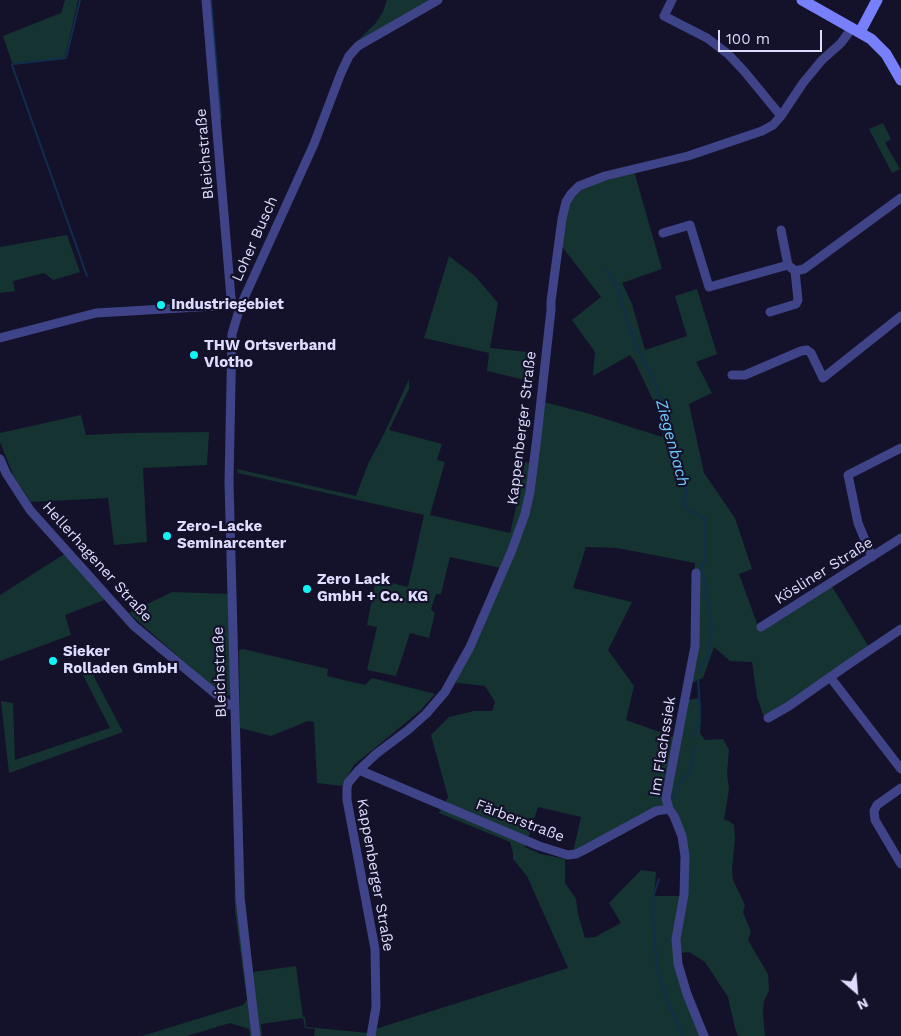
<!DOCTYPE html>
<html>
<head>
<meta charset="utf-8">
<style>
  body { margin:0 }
  #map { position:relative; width:901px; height:1036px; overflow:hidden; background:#14122a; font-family:"Work Sans",sans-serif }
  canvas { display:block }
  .north { position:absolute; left:831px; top:966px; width:50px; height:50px; -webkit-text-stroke:4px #14122a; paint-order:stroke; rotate:153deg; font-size:14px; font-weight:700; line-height:20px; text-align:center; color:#dddcfe }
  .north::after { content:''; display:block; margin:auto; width:18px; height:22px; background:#dddcfe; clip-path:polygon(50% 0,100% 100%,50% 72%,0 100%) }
  .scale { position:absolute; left:718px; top:30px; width:104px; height:22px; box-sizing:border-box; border:2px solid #dddcfe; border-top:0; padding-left:6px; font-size:15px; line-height:18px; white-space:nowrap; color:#dddcfe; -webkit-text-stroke:4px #14122a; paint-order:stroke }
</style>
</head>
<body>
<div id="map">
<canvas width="901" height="1036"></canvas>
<div class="north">N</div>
<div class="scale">100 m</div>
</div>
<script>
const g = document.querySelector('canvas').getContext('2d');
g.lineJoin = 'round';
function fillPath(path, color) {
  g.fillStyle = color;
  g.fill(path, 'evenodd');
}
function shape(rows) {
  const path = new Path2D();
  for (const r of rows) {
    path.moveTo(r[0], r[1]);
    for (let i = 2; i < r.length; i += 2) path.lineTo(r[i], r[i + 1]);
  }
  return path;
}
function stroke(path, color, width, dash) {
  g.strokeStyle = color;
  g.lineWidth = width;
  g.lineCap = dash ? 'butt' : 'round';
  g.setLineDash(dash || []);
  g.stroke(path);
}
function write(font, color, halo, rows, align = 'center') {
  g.font = font + ' "Work Sans",sans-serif';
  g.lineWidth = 4.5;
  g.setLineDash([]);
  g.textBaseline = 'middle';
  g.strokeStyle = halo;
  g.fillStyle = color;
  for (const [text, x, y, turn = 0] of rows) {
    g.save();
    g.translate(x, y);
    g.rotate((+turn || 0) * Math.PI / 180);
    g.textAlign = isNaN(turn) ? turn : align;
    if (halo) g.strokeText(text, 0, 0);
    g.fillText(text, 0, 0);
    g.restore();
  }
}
const green = shape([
  [65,0,78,0,65,58,12,63,3,36,61,13],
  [387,0,431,0,353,45,375,24,383,12],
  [883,123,891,139,885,143,900,169,892,173,869,129],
  [634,171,662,269,622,283,632,304,645,350,687,336,675,296,697,289,717,354,696,362,712,393,689,404,704,473,735,518,752,569,739,574,759,629,831,585,869,647,806,692,764,717,757,697,752,662,730,661,714,647,703,678,687,685,692,669,695,563,617,548,586,547,573,588,632,602,608,650,634,686,626,720,671,736,679,738,684,701,698,698,701,719,700,733,705,740,723,739,729,750,727,774,729,789,724,820,729,821,734,825,735,839,732,869,733,880,745,905,743,912,751,932,748,940,768,974,769,991,764,1001,763,1013,765,1036,738,1036,735,1028,728,997,705,962,689,952,674,954,694,1005,699,1036,314,1036,315,1029,305,1028,303,1018,261,1024,262,1036,250,1036,249,1029,230,1023,187,1036,142,1036,243,1005,247,1000,235,911,233,779,241,779,245,897,253,972,296,966,303,1017,305,1017,306,1027,369,1033,372,1030,568,968,527,876,513,859,513,853,510,842,439,813,448,797,431,735,449,717,474,711,492,711,495,702,485,686,449,682,455,675,501,568,450,557,441,594,436,594,431,609,435,613,429,638,410,633,396,676,367,670,377,627,367,625,376,579,408,587,424,515,238,473,237,469,356,496,368,464,385,432,409,379,409,389,389,430,442,444,437,460,445,462,430,515,510,533,520,490,525,462,530,463,540,401,590,414,662,437,663,429,661,417,635,362,630,355,593,376,595,352,572,320,601,297,560,244,568,203,583,189,607,179],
  [538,807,581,817,573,852,668,810,679,837,682,861,680,896,654,896,656,872,641,870,609,903,621,923,595,937,585,938,578,914,576,899,565,883,565,859,541,854,525,847],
  [67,235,80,272,53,280,44,273,13,281,15,291,0,293,0,247],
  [449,256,475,276,498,303,490,348,537,353,534,382,487,371,489,353,424,338],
  [81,415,86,435,127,433,209,432,207,465,143,468,147,542,114,545,108,498,31,502,14,477,0,442,0,433],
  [66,553,107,599,65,615,71,635,0,661,0,595],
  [172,592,230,594,231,691,230,695,226,696,219,693,129,613],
  [243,649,328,669,327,676,365,685,372,678,435,694,420,711,354,765,342,786,317,783,314,722,308,721,271,736,240,728,239,650],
  [91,671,123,732,9,773,1,701,13,703,15,760,110,728,83,675]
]);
const stream = shape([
  [80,0,66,58,13,64,12,65,87,276],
  [211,0,221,118],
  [607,270,618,289,631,334,640,354,652,376,660,397,681,484,687,489,687,494,683,499,685,507,705,519,705,558,702,567,712,628,708,656,701,665,700,672],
  [694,737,699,727,700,709,698,679],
  [672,799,674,794,677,791,677,786,689,774,694,748],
  [659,879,654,894,653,913,656,960,662,987,682,1036]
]);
const street = shape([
  [206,0,231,298,233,305],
  [672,0,664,16,707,38,728,54,744,71,781,116],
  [781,230,788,265,795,271,804,269,901,198],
  [663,233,690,225,709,287,788,265],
  [770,312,796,304,798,300,795,271],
  [0,338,96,313,233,305,239,306],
  [732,375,745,375,801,351,807,350,811,353,823,378,901,316],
  [0,459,6,473,30,510,134,626,229,705,235,705],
  [872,557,858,523,848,475,901,448],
  [696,573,695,646,666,798,669,809,674,816,682,836,685,856,684,895,676,939,678,964,687,994,704,1036],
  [761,627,901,538],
  [830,677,901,769],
  [768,718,789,706,846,666,901,629],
  [359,770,539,846,568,855,576,854,584,850,656,811,669,809],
  [901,788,877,805,874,811,875,820,901,864],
  [256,1036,240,898,229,482,232,334,240,307,314,144,341,73,349,56,358,46,438,0],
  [371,1036,376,1007,375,949,347,800,347,788,348,783,359,770,376,754,408,730,426,714,445,692,470,647,512,550,525,514,530,492,537,437,551,310,551,301,562,219,566,202,571,194,579,186,605,176,688,156,762,131,773,125,781,116,803,83,822,60,841,43,852,28]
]);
const secondary = shape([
  [802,0,871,39,886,54,901,80],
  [860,32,877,0]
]);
const markers = [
  [161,305,5,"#10f4f6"],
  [194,355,5,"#10f4f6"],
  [167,536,5,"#10f4f6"],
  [307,589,5,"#10f4f6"],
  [53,661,5,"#10f4f6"]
];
const streetNames = [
  ["Bleichstraße",205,154,-95],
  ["Loher Busch",255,239,-66],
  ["Kappenberger Straße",522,428,-83],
  ["Hellerhagener Straße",97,562,48],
  ["Kösliner Straße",824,571,-32],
  ["Bleichstraße",220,672,-92],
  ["Im Flachssiek",663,746,-81],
  ["Färberstraße",520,821,21],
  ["Kappenberger Straße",375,875,80]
];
const poiNames = [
  ["Industriegebiet",171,305],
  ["THW Ortsverband",204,346],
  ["Vlotho",204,363],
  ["Zero-Lacke",177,527],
  ["Seminarcenter",177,544],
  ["Zero Lack",317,580],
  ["GmbH + Co. KG",317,597],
  ["Sieker",63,652],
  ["Rolladen GmbH",63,669]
];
const waterNames = [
  ["Ziegenbach",672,443,75]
];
fillPath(green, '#153330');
stroke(stream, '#112e4e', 2);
stroke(street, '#3f4387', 9);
stroke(secondary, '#7780fa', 11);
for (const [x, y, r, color] of markers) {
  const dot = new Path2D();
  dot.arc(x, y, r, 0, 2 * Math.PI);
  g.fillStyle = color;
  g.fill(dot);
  stroke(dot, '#14122a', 2);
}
write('15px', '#dddcfe', '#14122a', streetNames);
write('bold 15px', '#dddcfe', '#14122a', poiNames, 'left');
write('italic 16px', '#6ec6f9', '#14122a', waterNames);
</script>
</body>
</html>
